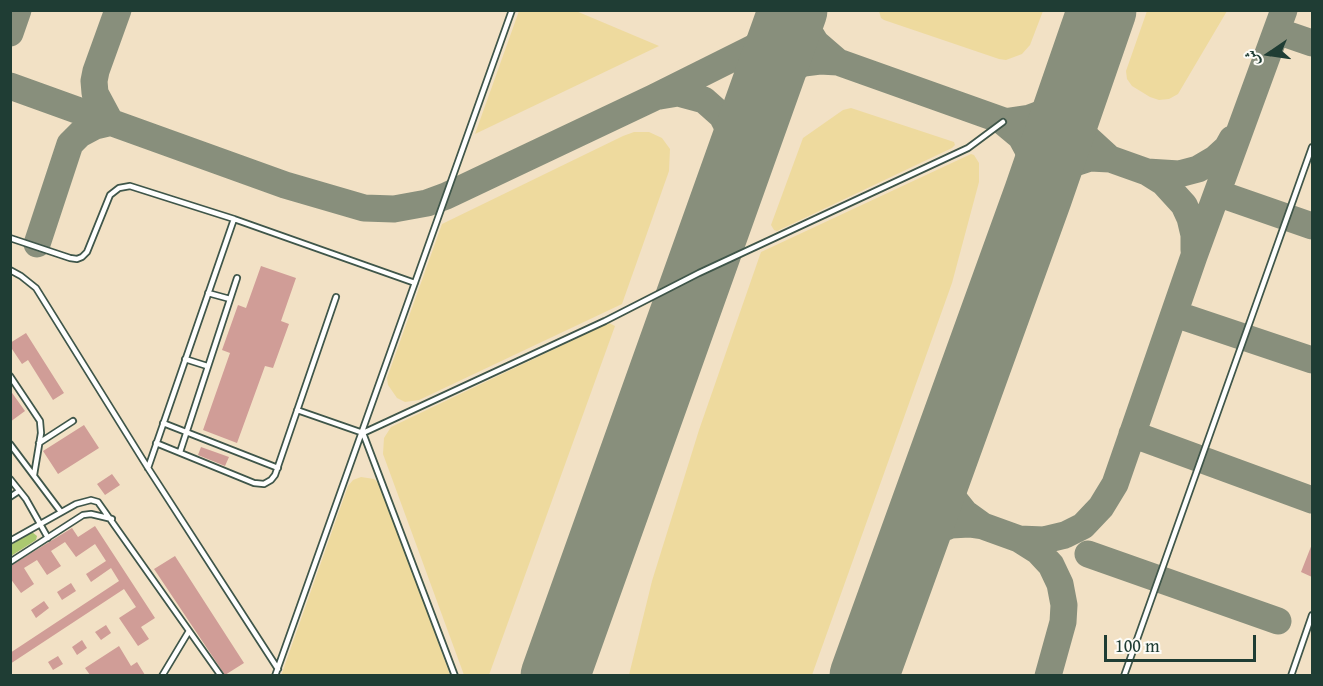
<!DOCTYPE html>
<html>
<head>
<meta charset="utf-8">
<style>
  body { margin:0 }
  #map { position:relative; width:1323px; height:686px; overflow:hidden; background:#f2e1c5; font-family:"Gentium Book Plus",Amiri,serif }
  canvas { display:block }
  .frame { position:absolute; inset:0; border:12px solid #1f3d34; pointer-events:none }
  .north { position:absolute; left:1239px; top:24px; width:60px; height:60px; -webkit-text-stroke:4px #fdfcf7; paint-order:stroke; rotate:257deg; font-size:16px; font-weight:700; line-height:24px; text-align:center; color:#1f3d34 }
  .north::after { content:''; display:block; margin:auto; width:21px; height:27px; background:#1f3d34; clip-path:polygon(50% 0,100% 100%,50% 72%,0 100%) }
  .scale { position:absolute; left:1104px; top:635px; width:152px; height:27px; box-sizing:border-box; border:3px solid #1f3d34; border-top:0; padding-left:8px; font-size:18px; line-height:21px; white-space:nowrap; color:#1f3d34; -webkit-text-stroke:4px #fdfcf7; paint-order:stroke }
</style>
</head>
<body>
<div id="map">
<canvas width="1323" height="686"></canvas>
<div class="frame"></div>
<div class="north">ش</div>
<div class="scale">100 m</div>
</div>
<script>
const g = document.querySelector('canvas').getContext('2d');
g.lineJoin = 'round';
function fillPath(path, color) {
  g.fillStyle = color;
  g.fill(path, 'evenodd');
}
function shape(rows) {
  const path = new Path2D();
  for (const r of rows) {
    path.moveTo(r[0], r[1]);
    for (let i = 2; i < r.length; i += 2) path.lineTo(r[i], r[i + 1]);
  }
  return path;
}
function stroke(path, color, width, dash) {
  g.strokeStyle = color;
  g.lineWidth = width;
  g.lineCap = dash ? 'butt' : 'round';
  g.setLineDash(dash || []);
  g.stroke(path);
}
const green = shape([
  [32,532,37,536,36,540,11,556,11,545]
]);
const sand = shape([
  [519,11,576,11,659,46,475,134],
  [879,11,879,10,1043,11,1030,45,1022,54,1006,60,999,59,884,20,881,18],
  [1147,11,1227,11,1178,94,1169,99,1159,100,1150,97,1132,86,1127,79,1126,71],
  [851,108,954,142,955,145,952,148,777,231,774,230,771,225,803,138,843,110],
  [649,132,662,138,670,149,669,171,622,304,419,400,405,402,397,398,388,385,387,378,442,224,623,136,634,132],
  [971,154,974,155,979,163,979,182,952,283,812,675,629,675,652,581,699,430,761,252],
  [609,323,615,326,489,675,464,675,383,454,384,438,391,427],
  [361,477,374,479,381,485,450,675,281,676,348,486,353,480]
]);
const taxiway = shape([
  [802,10,808,30,816,43,838,62],
  [1277,31,1312,43],
  [10,33,18,10],
  [10,86,285,185,364,208,394,209,427,203,446,196,653,98,753,48,772,37,792,13],
  [660,96,678,93,704,100,722,116,734,139,736,169],
  [761,100,775,79,790,69,804,63,820,61,838,62,1147,172,1163,182,1184,205,1190,218,1194,235,1194,250],
  [110,121,95,93,94,81,96,71,118,10],
  [1147,172,1179,174,1198,169,1215,159,1227,148,1232,139],
  [1217,193,1312,226],
  [1038,195,1044,183,1063,167,1090,158,1110,159,1086,137,1079,124,1075,95,1078,78],
  [1038,195,1038,180,1034,164,1027,148,1021,137,1003,122,1030,118,1046,112,1057,105,1069,92,1078,78],
  [37,244,70,144,80,134,95,126,112,122],
  [1175,314,1312,360],
  [1132,434,1312,500],
  [943,458,946,480,953,498,965,513,983,526],
  [1019,539,1038,551,1051,565,1060,584,1064,605,1063,622,1048,676],
  [1088,554,1278,621],
  [905,561,923,540,935,531,951,525,969,524,983,526,1019,539,1044,540,1065,535,1083,526,1101,507,1115,484,1194,256,1284,10],
  [565,676,581,604]
]);
const runway = shape([
  [555,676,793,10],
  [864,676,1038,195,1102,10]
]);
const building = shape([
  [261,266,296,278,281,321,289,324,273,368,265,366,237,443,203,430,230,353,222,350,238,305,246,308],
  [26,333,64,393,53,400,28,360,22,364,10,346,10,343],
  [10,390,25,411,10,422],
  [84,425,99,448,58,474,43,451],
  [201,447,229,457,225,466,198,455],
  [112,474,120,485,105,495,97,484],
  [95,526,155,618,141,627,149,639,138,646,119,618,136,607,124,589,10,664,10,653,119,581,111,568,91,582,86,574,106,561,95,544,76,557,65,542,51,551,61,566,47,575,37,560,24,568,34,584,21,593,10,578,10,566,72,528,78,537],
  [1312,544,1312,577,1301,572],
  [175,556,244,663,225,675,154,569],
  [71,583,76,591,62,600,57,592],
  [44,601,49,608,36,618,31,610],
  [106,625,111,633,101,640,95,632],
  [82,640,87,648,77,655,72,647],
  [119,646,131,666,137,662,145,675,90,675,85,668],
  [58,656,63,664,53,670,48,662]
]);
const service = shape([
  [10,238,70,258,77,259,82,257,87,252,110,195,119,188,130,186,234,219,415,283],
  [10,270,21,276,36,288,148,468,278,669],
  [208,293,230,299],
  [185,359,207,366],
  [10,376,40,421,41,433,34,475],
  [297,410,363,433,605,321,699,273,968,148,1003,122],
  [163,423,278,468],
  [363,433,455,676],
  [39,443,73,421],
  [156,443,254,483,264,484,271,480,275,475,336,297],
  [10,444,61,512],
  [180,452,237,278],
  [148,468,234,219],
  [10,479,26,499,48,538],
  [10,497,19,491],
  [10,541,76,504,91,500,98,502,221,676],
  [10,562,83,515,91,514,112,519],
  [162,676,189,631],
  [275,676,512,10],
  [1124,676,1312,147],
  [1291,676,1312,615]
]);
fillPath(green, '#abc970');
fillPath(sand, '#eeda9e');
stroke(taxiway, '#888f7c', 27);
stroke(runway, '#888f7c', 69);
fillPath(building, '#d09d97');
stroke(service, '#3f564a', 8);
stroke(service, '#fff', 4.5);
</script>
</body>
</html>
